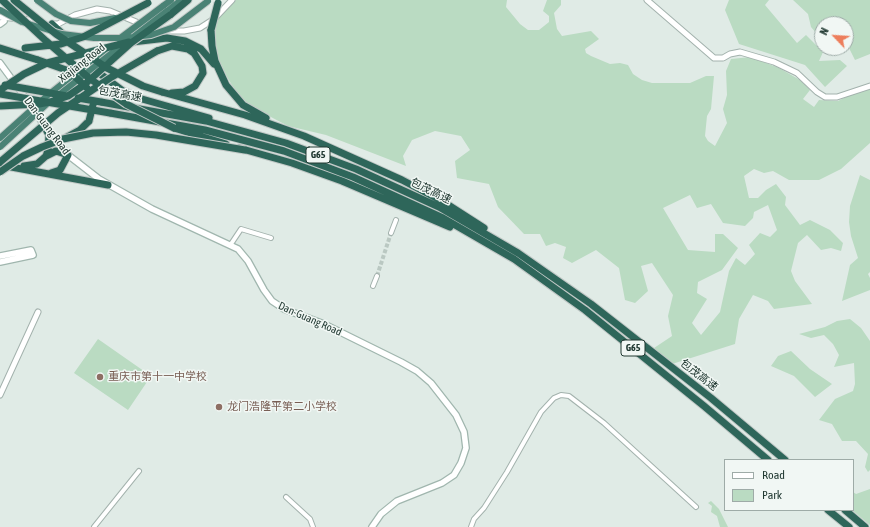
<!DOCTYPE html>
<html>
<head>
<meta charset="utf-8">
<style>
  body { margin:0 }
  #map { position:relative; width:870px; height:527px; overflow:hidden; background:#e0ebe6; font-family:"Asap Condensed",sans-serif }
  canvas { display:block }
  .legend { position:absolute; left:724px; top:459px; width:130px; height:52px; box-sizing:border-box; background:#f1f7f4; border:1px solid #9eaba7; margin:0; padding:5px 7px; list-style:none; font-size:12px; color:#223a33 }
  .legend li { display:flex; align-items:center; gap:8px; height:20px }
  .legend b { width:20px; border:1px solid #9eaba7 }
  .north { position:absolute; left:814px; top:16px; width:40px; height:40px; box-sizing:border-box; background:#f1f7f4; border:1px solid #9eaba7; border-radius:50%; rotate:295deg; font-size:11px; font-weight:700; line-height:16px; text-align:center; color:#223a33 }
  .north::after { content:''; display:block; margin:auto; width:14px; height:18px; background:#ed7e5c; clip-path:polygon(50% 0,100% 100%,50% 72%,0 100%) }
</style>
</head>
<body>
<div id="map">
<canvas width="870" height="527"></canvas>
<ul class="legend">
<li><b style="height:5px;background:#fff"></b>Road</li>
<li><b style="height:11px;background:#badbc2"></b>Park</li>
</ul>
<div class="north">N</div>
</div>
<script>
const g = document.querySelector('canvas').getContext('2d');
g.lineJoin = 'round';
function fillPath(path, color) {
  g.fillStyle = color;
  g.fill(path, 'evenodd');
}
function shape(rows) {
  const path = new Path2D();
  for (const r of rows) {
    path.moveTo(r[0], r[1]);
    for (let i = 2; i < r.length; i += 2) path.lineTo(r[i], r[i + 1]);
  }
  return path;
}
function stroke(path, color, width, dash) {
  g.strokeStyle = color;
  g.lineWidth = width;
  g.lineCap = dash ? 'butt' : 'round';
  g.setLineDash(dash || []);
  g.stroke(path);
}
function write(font, color, halo, rows, align = 'center') {
  g.font = font + ' "Asap Condensed","Noto Sans SC",sans-serif';
  g.lineWidth = 3;
  g.setLineDash([]);
  g.textBaseline = 'middle';
  g.strokeStyle = halo;
  g.fillStyle = color;
  for (const [text, x, y, turn = 0] of rows) {
    g.save();
    g.translate(x, y);
    g.rotate((+turn || 0) * Math.PI / 180);
    g.textAlign = isNaN(turn) ? turn : align;
    if (halo) g.strokeText(text, 0, 0);
    g.fillText(text, 0, 0);
    g.restore();
  }
}
const green = shape([
  [236,0,507,0,506,7,520,24,528,30,539,30,549,22,549,16,543,11,547,0,561,0,561,5,554,13,557,29,562,36,591,31,599,39,585,49,586,53,591,56,610,64,620,63,628,65,633,74,642,80,652,83,690,83,706,76,714,76,711,109,707,116,705,136,708,141,715,146,727,123,723,109,727,95,726,71,731,59,751,57,779,68,800,80,810,90,803,99,814,107,819,100,838,101,860,90,870,89,870,143,841,169,819,180,789,180,773,171,764,173,754,169,744,176,749,198,758,198,766,190,776,184,786,197,785,205,800,225,810,220,830,230,843,243,841,251,831,248,821,250,807,235,798,243,791,271,795,281,812,304,774,309,768,301,753,295,739,319,735,344,672,364,654,348,672,336,668,316,673,295,652,263,641,266,648,291,635,303,625,300,619,268,596,250,572,263,563,258,566,247,555,243,546,246,540,234,524,234,498,207,489,184,457,178,455,161,470,150,461,136,435,131,412,140,403,156,406,166,326,135,288,126,250,106,238,95,227,77,219,61,215,40,216,20],
  [690,195,697,208,711,204,723,223,745,226,753,218,754,212,768,205,777,230,770,237,760,233,749,245,755,254,745,265,736,258,729,271,720,312,701,335,692,323,707,299,697,293,698,282,722,270,738,248,723,234,715,234,715,252,688,250,663,208],
  [729,0,769,0,765,5,797,43,806,35,823,52,819,61,840,60,847,66,825,87,805,65,739,44,725,10],
  [793,0,870,0,870,54,855,60,849,48,831,50,830,48,846,48,846,24,822,24,822,40,811,27,808,14],
  [860,175,870,180,870,272,868,274,870,278,870,290,842,301,850,265,858,258,851,236,849,222,850,206],
  [850,319,861,328,870,341,870,470,868,472,865,467,868,454,856,441,842,441,832,424,819,420,835,399,853,391,855,384,854,363,834,367,839,355,833,344,824,335,811,338,799,334,825,327,837,321],
  [98,339,151,376,128,410,74,373],
  [791,351,810,369,832,384,815,397,794,376,771,366,778,356],
  [870,489,870,525,852,510,853,492,856,494],
  [711,501,719,509,728,527,720,527,717,516,711,512,712,506,708,503]
]);
const minorTunnel = shape([
  [377,276,391,233]
]);
const minor = shape([
  [391,233,396,220],
  [231,244,241,229,271,238],
  [373,286,377,276],
  [286,497,310,519,313,527],
  [94,527,139,471],
  [471,527,474,519,484,508,507,472,541,412,554,398,561,395,569,396,604,423,696,507]
]);
const tertiary = shape([
  [647,0,714,58,723,58,730,54,740,52,774,62,797,73,817,92,825,97,837,97,870,86],
  [0,17,40,21],
  [52,24,58,24,75,15,97,9,110,11,141,24],
  [164,31,184,31,200,28,214,19,232,0],
  [0,395,38,312]
]);
const secondary = shape([
  [0,24,4,21],
  [0,63,27,100],
  [49,130,68,155,99,179,152,209,238,249,248,261,264,290,272,301,284,309,324,324,401,362,417,371,431,383,456,415,464,432,466,448,461,463,454,475,442,483,397,501,381,514,372,527],
  [0,256,31,250,33,255,0,262]
]);
const trunk = shape([
  [163,6,171,0],
  [167,11,181,0]
]);
const motorway = shape([
  [170,15,188,0],
  [52,24,66,37],
  [211,30,212,46,215,61,226,85,243,105,266,118],
  [132,42,167,38,185,41,201,49,214,64],
  [0,48,38,60],
  [78,51,99,73,123,91,142,99,209,118],
  [157,51,172,46,188,49,194,53,202,66,203,73,195,86,184,92,172,93],
  [162,92,245,115,304,136,402,180,442,201,484,228],
  [101,102,206,121,286,143,356,169,439,207,518,253,591,304,711,398,785,460],
  [110,113,205,130,284,151,353,177,443,218,514,259,585,310,704,406,768,460],
  [174,128,226,144],
  [67,137,80,130,89,121],
  [239,148,292,163,342,181,450,227],
  [46,156,56,151,68,155,60,170,51,173],
  [0,165,108,185],
  [24,166,37,164,46,156,48,150,49,135,41,120],
  [828,510,849,527],
  [845,510,865,527]
]);
const trunkBridge = shape([
  [37,0,56,14,71,21,90,23,115,18],
  [0,10,22,22,62,34,94,38,124,38,151,35,174,27,208,1],
  [132,38,167,11],
  [119,39,163,6],
  [56,97,123,44],
  [0,138,48,95,107,48],
  [0,147,49,102]
]);
const motorwayBridge = shape([
  [2,0,46,41,89,78,126,104,174,128],
  [14,0,56,34,107,68,143,86,162,92],
  [211,30,218,3],
  [25,48,61,44,83,37,148,3],
  [38,60,69,71,87,88],
  [5,85,67,96],
  [0,90,24,74,47,63,129,42],
  [0,94,110,113],
  [78,98,101,102],
  [0,106,39,104,50,102,68,96,84,85,131,43,170,15],
  [89,121,93,105],
  [0,162,58,113,110,78,157,51],
  [0,172,23,156,42,147,63,139,93,133,126,132,156,135,245,150]
]);
const markers = [
  [100,377,4,"#8d6e63"],
  [219,407,4,"#8d6e63"]
];
const shields = [
  [318,155,24],
  [633,348,24]
];
const shieldNames = [
  ["G65",318,155],
  ["G65",633,348]
];
const streetNames = [
  ["Xiajiang Road",82,63,-38],
  ["包茂高速",120,94,10],
  ["Dan-Guang Road",47,126,53],
  ["包茂高速",431,191,26],
  ["Dan-Guang Road",310,319,24],
  ["包茂高速",699,375,38]
];
const educationNames = [
  ["重庆市第十一中学校",108,377],
  ["龙门浩隆平第二小学校",227,407]
];
fillPath(green, '#badbc2');
stroke(minorTunnel, '#bac8c2', 4, [4, 2]);
stroke(minor, '#a3b2ad', 6);
stroke(tertiary, '#a3b2ad', 7);
stroke(secondary, '#a0b6ae', 8);
stroke(trunk, '#c1c8c6', 8);
stroke(motorway, '#c1c8c6', 9);
stroke(minor, '#fff', 4);
stroke(tertiary, '#fff', 5);
stroke(secondary, '#fff', 5.5);
stroke(trunk, '#4a8275', 6);
stroke(motorway, '#2e665a', 7);
stroke(trunkBridge, '#c1c8c6', 8, []);
stroke(motorwayBridge, '#c1c8c6', 9, []);
stroke(trunkBridge, '#4a8275', 6);
stroke(motorwayBridge, '#2e665a', 7);
for (const [x, y, r, color] of markers) {
  const dot = new Path2D();
  dot.arc(x, y, r, 0, 2 * Math.PI);
  g.fillStyle = color;
  g.fill(dot);
  stroke(dot, '#f1f7f4', 1.5);
}
for (const [x, y, w] of shields) {
  const box = new Path2D();
  box.roundRect(x - w / 2, y - 8, w, 16, 3);
  g.fillStyle = '#f1f7f4';
  g.fill(box);
  stroke(box, '#223a33', 1);
}
write('bold 10px', '#223a33', null, shieldNames);
write('11px', '#223a33', '#f1f7f4', streetNames);
write('11px', '#785e54', '#f1f7f4', educationNames, 'left');
</script>
</body>
</html>
